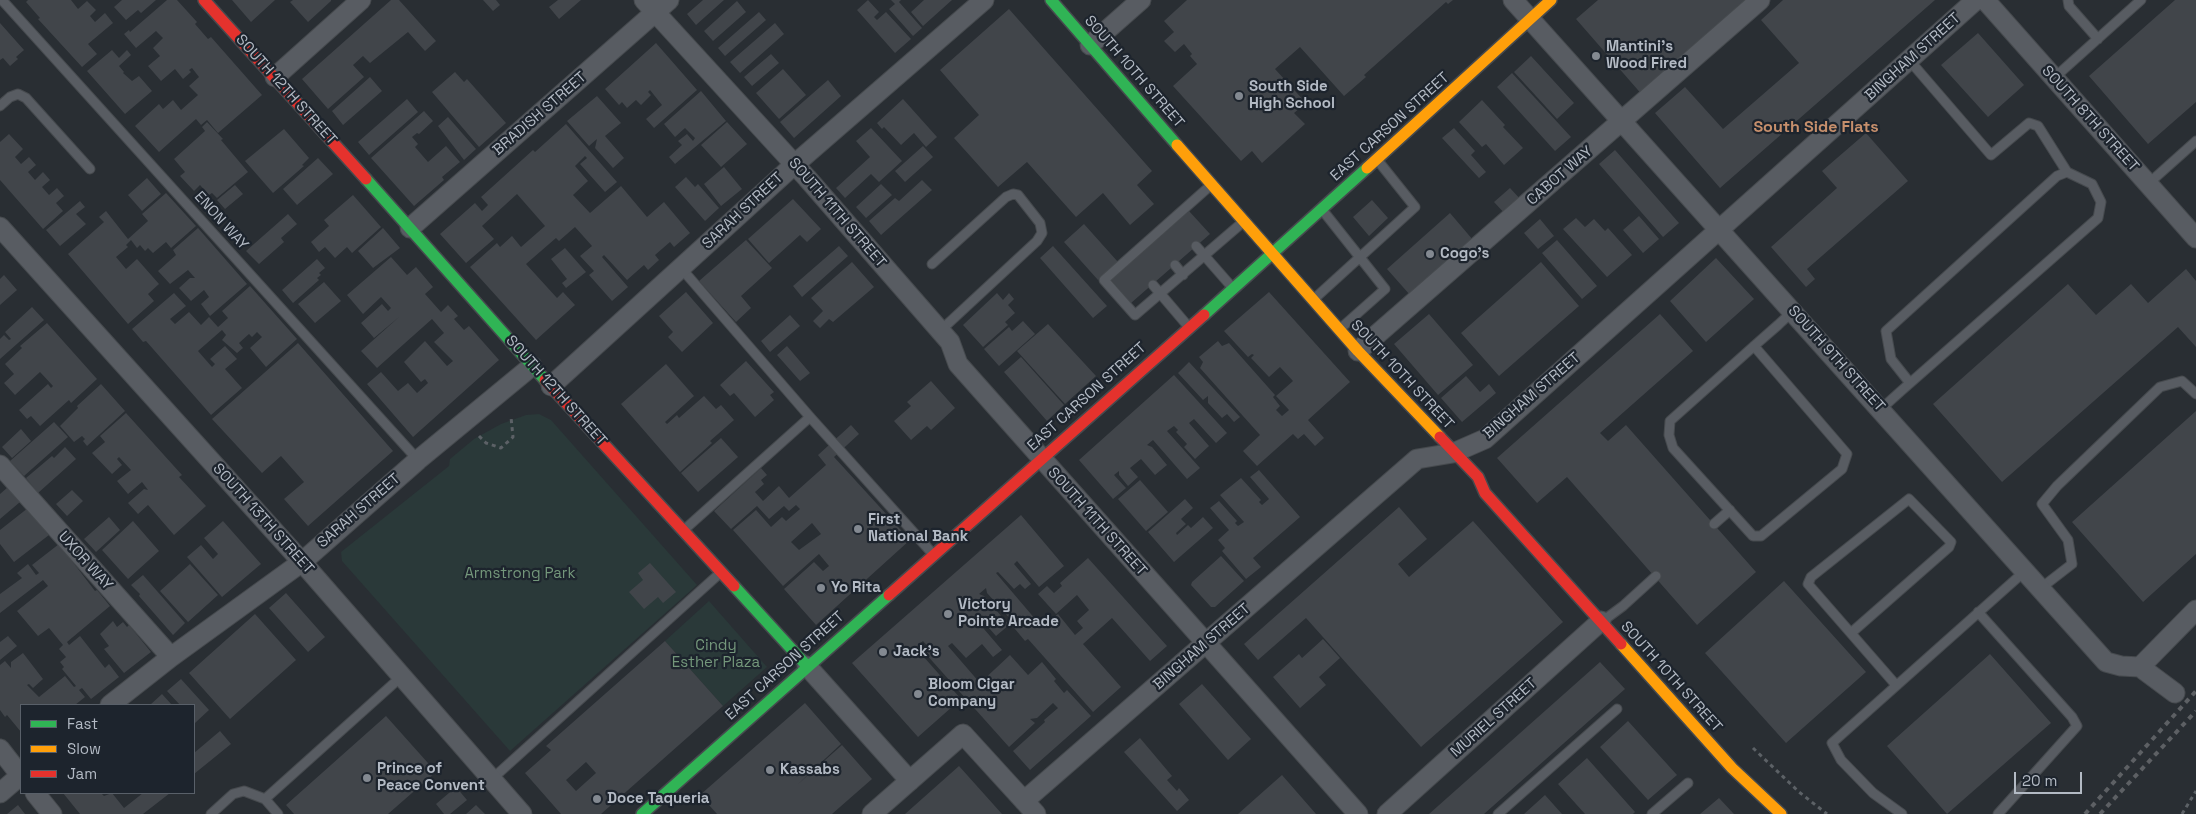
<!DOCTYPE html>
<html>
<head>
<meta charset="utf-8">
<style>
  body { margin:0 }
  #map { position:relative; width:2196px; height:814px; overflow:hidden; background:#292e33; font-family:"Space Grotesk",sans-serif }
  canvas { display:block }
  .legend { position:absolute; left:20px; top:704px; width:175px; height:90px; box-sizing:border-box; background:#1d242d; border:1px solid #596069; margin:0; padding:6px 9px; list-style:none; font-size:15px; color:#b3bac4 }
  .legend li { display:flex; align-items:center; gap:10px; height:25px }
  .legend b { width:25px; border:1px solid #596069 }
  .scale { position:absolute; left:2014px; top:772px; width:68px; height:22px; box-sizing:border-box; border:2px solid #b3bac4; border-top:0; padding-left:6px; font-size:15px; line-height:18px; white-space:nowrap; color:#b3bac4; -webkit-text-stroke:4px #1d242d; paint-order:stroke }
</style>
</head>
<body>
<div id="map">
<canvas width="2196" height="814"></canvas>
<ul class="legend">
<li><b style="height:6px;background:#30b455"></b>Fast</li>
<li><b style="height:6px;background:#ff9f0a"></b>Slow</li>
<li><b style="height:6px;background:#e5322d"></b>Jam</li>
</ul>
<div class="scale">20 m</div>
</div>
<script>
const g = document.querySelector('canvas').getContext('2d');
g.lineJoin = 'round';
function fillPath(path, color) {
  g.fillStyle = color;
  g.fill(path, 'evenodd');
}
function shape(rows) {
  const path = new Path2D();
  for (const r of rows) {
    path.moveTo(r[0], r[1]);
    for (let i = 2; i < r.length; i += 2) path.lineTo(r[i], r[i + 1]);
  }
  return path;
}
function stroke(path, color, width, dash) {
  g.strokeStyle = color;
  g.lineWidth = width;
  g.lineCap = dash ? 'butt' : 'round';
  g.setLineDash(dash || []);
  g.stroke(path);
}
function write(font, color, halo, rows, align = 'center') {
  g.font = font + ' "Space Grotesk",sans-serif';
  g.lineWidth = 4.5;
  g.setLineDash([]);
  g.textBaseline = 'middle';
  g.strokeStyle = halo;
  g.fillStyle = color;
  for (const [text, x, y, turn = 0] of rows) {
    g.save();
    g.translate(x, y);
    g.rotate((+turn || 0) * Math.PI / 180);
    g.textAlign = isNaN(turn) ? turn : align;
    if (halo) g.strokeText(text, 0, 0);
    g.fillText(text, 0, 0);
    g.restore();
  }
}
const green = shape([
  [539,414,551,420,697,585,510,751,342,561,341,552,449,466,450,459,474,439,501,424,526,415],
  [709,601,767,667,723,706,665,641]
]);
const building = shape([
  [28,0,71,0,78,9,87,1,96,10,90,16,95,22,105,13,113,23,88,44,97,54,82,67,38,19,40,18,26,2],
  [122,0,156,0,141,13,138,10,126,20,114,7],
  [167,0,177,0,197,22,195,24,208,39,211,37,262,95,218,133,207,120,201,125,196,119,159,152,135,126,159,104,163,109,173,100,181,110,198,95,189,86,199,77,192,68,189,70,191,72,183,79,175,69,161,81,148,66,160,56,153,48,163,38,156,31,136,48,124,34,129,30,130,32],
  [232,0,275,0,251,22],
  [293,0,331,0,331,1,308,22,290,2],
  [391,0,399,0,436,41,425,51,408,32,370,63,363,56,353,65,364,77,328,109,302,79],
  [483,0,496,0,500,5,493,11],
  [558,0,581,0,559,19,549,7],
  [703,0,724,0,696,25,687,14],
  [868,0,879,12,874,17,877,20,886,12,911,39,895,53,857,10],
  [891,0,901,0,899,2,922,28,913,36,889,9,895,4],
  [924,0,952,0,923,26,911,12],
  [1187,0,1453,0,1448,4,1446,2,1364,75,1366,77,1344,96,1300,47,1275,69,1306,103,1294,113,1305,124,1262,163,1252,151,1241,161,1173,86,1197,64,1190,56,1192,54,1184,44,1175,52,1164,41,1174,32,1164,21],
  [1598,0,1751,0,1644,97,1576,19],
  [1783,0,1935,0,1720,188,1655,113,1685,87,1723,129,1799,63,1761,20],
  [2175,0,2196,0,2196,102,2148,144,2089,76],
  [737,1,746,12,713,41,704,31],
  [1009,9,1152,171,1137,185,1154,204,1130,225,1103,193,1076,217,1027,162,998,187,954,138,979,115,940,70],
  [759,12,766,20,725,56,718,48],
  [0,23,24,50,16,57,18,59,10,66,3,58,0,60],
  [775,23,784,34,740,73,730,62],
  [1978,33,2024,85,1988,117,1941,65],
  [656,43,697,90,654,128,646,119,662,105,650,90,648,92,651,95,641,105,636,100,627,108,622,102,619,105,605,89],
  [112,50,119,58,127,50,131,55,119,66,124,72,123,73,132,81,139,76,152,91,125,114,87,71],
  [771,54,779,63,752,86,744,77],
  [1531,56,1574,103,1557,119,1514,72],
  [783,69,806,95,779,119,756,93],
  [455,72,464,82,467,79,506,123,479,147,432,92],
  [1512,73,1571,137,1555,151,1497,87],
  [370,77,382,91,343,125,332,111],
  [828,80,841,96,794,138,780,122],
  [701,91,726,121,675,164,669,157,682,145,678,141,687,134,693,141,695,138,685,128,675,137,664,124],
  [597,96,621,123,605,136,624,158,613,168,595,148,597,139,589,146,567,121],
  [407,99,418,112,369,155,358,142],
  [903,99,937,137,926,147,914,133,901,145,884,127,882,129,877,123],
  [1482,100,1505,125,1503,127,1523,148,1504,165,1486,144,1482,147,1459,122],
  [424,111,433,121,419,134,417,133,412,137,418,144,415,147,428,162,446,146,460,162,442,177,444,180,414,206,371,158],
  [448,117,476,149,464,160,438,126],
  [207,122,223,139,221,140,248,172,217,198,212,193,209,195,200,185,194,191,180,176,185,172,174,159,205,131,202,127],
  [727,122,747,144,721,167,701,145],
  [566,124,617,182,605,192,580,164,587,158,585,156,575,166,588,181,573,195,590,213,621,186,647,217,664,202,690,233,674,247,670,242,655,255,659,260,648,270,644,265,627,280,604,255,602,257,628,287,612,301,589,275,594,271,580,256,592,246,575,227,559,241,556,238,526,264,557,298,563,292,575,305,536,340,470,267,497,243,500,247,512,236,521,247,545,226,517,194,482,226,494,239,466,263,440,234,475,203,482,211,488,205,481,197,533,150,535,152],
  [871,128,902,161,879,182,871,174,845,198,836,188,870,157,856,141],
  [1454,128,1475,151,1471,155,1486,172,1479,178,1442,138],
  [284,129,309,158,302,165,304,166,273,193,245,161],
  [1866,133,1908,181,1807,269,1815,279,1806,287,1771,247,1837,188,1822,171],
  [9,134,23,149,15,157,21,164,29,157,36,165,28,172,35,180,43,172,50,180,42,187,49,195,57,188,64,196,56,203,63,211,43,229,0,180,0,142],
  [923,146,933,157,905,182,895,171],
  [1615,150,1679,223,1663,237,1599,164],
  [318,158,333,174,297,205,283,189],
  [724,167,742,189,721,206,704,184],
  [686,177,695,187,698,184,719,208,705,221,675,187],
  [147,178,161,194,142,211,128,195],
  [922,180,932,190,881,235,869,221,895,198,899,201],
  [881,184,892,195,866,218,856,207],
  [235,185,243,194,225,209,217,200],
  [1510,188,1522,201,1506,215,1494,202],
  [166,193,196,226,171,248,166,242,153,253,148,248,145,251,140,245,137,248,131,240,126,245,128,247,116,257,126,269,137,259,159,284,148,294,154,301,128,324,68,254,104,222,99,217,106,211,128,239,148,221,142,214],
  [353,195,381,227,352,253,347,247,335,258,325,247,319,252,311,242,329,226,324,220],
  [793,199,821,229,807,242,800,235,769,263,748,239],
  [1372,200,1388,218,1369,236,1353,217],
  [80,201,85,207,76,214,86,224,60,246,46,230],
  [1189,211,1210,234,1131,303,1111,280],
  [1450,213,1473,240,1410,295,1387,269],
  [288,214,297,224,281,238,284,242,259,264,246,251],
  [1639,216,1659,239,1643,253,1623,230],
  [1576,218,1585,227,1594,219,1605,231,1608,228,1632,255,1607,277,1563,229],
  [1540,219,1554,236,1538,249,1524,233],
  [1084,224,1118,262,1098,280,1064,242],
  [198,228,247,284,210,316,201,304,209,297,204,290,191,301,179,288,190,278,195,278,188,270,170,284,158,271,176,255,173,250],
  [383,228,400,248,373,268,358,251],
  [746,240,772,268,741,296,751,308,736,322,699,281],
  [1557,240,1597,286,1582,299,1542,253],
  [839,246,848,256,802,297,793,286],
  [1053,246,1107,306,1093,318,1040,258],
  [565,248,586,272,566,288,562,283,567,279,551,259],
  [391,257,407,275,416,267,433,287,425,294,441,312,448,305,458,316,454,319,464,330,469,326,499,360,413,437,367,384,381,372,398,391,408,383,417,393,428,383,425,379,421,382,404,362,425,341,447,366,453,361,434,342,444,333,432,319,377,368,361,351,399,317,374,338,361,323,382,304,388,311,391,308,381,297,363,314,347,295],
  [1716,258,1754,299,1706,342,1670,301],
  [317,259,325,268,319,273,321,275,317,278,319,280,293,303,282,290],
  [852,262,874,287,833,322,829,319,820,328,813,321,823,311,811,298],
  [1541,262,1579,306,1499,376,1461,333],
  [2186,269,2196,281,2196,347,2178,327,2002,482,1933,404,2068,284,2096,315,2131,284,2148,303],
  [4,275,17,290,0,305,0,279],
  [324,282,341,301,315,323,298,304],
  [250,286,297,339,266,367,250,348,262,337,257,332,252,337,249,334,239,343,243,348,237,353,222,340,226,335,222,330,198,351,212,367,215,364,210,359,225,346,237,359,225,369,242,388,211,415,146,341,143,342,132,329,174,293,186,306,170,319,175,324,189,312,201,325,209,317,218,327,228,318,222,311],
  [686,292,713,323,682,352,668,337,673,332,659,316],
  [1269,292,1350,382,1308,420,1324,438,1315,446,1304,434,1298,439,1293,434,1257,466,1243,451,1260,435,1200,368,1203,362,1199,357,1218,341,1222,346,1229,343,1275,395,1273,397,1280,406,1276,410,1282,416,1289,410,1276,396,1293,381,1280,367,1269,377,1251,358,1254,355,1252,354,1248,357,1224,331],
  [997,293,1003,300,1009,293,1014,299,1008,305,1015,313,1005,322,1008,325,983,347,963,325],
  [32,307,44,320,0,359,0,339,4,335,9,340,11,339,5,332],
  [1429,314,1473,365,1438,395,1394,344],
  [1660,314,1693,351,1600,433,1608,441,1626,425,1756,572,1697,625,1567,477,1537,503,1497,458],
  [790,315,800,326,770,352,761,341],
  [1023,321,1035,334,999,366,984,349,1009,327,1012,331],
  [47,323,97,379,71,403,69,400,40,426,31,416,27,419,19,410,48,384,51,388,53,386,40,372,15,395,4,383,14,374,5,364,22,348,20,346],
  [1048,324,1096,376,1065,404,1017,351],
  [298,343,393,451,308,526,284,499,304,482,281,456,262,473,212,419],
  [787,346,810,373,800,381,777,355],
  [1021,357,1064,405,1047,421,1004,372],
  [746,361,774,392,770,395,774,400,755,417,734,393,730,396,720,385],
  [1189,362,1240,417,1234,422,1227,414,1222,418,1208,403,1208,396,1203,400,1178,373],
  [666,364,694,396,665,422,667,424,677,415,679,418,704,396,716,409,721,405,734,420,710,441,712,443,680,472,621,404],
  [1174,375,1227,433,1216,443,1194,419,1189,423,1209,446,1195,459,1184,447,1187,444,1176,432,1178,430,1174,426,1167,431,1200,468,1187,479,1153,440,1147,445,1152,447,1167,465,1155,475,1141,459,1130,468,1138,477,1128,486,1119,475,1119,471,1114,475,1126,488,1113,499,1079,460],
  [1466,376,1480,392,1489,384,1496,393,1462,422,1441,398],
  [931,381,955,408,931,430,927,426,911,440,894,421,911,406,907,402],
  [101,384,125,411,87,446,83,441,85,439,82,436,74,442,60,426,78,408,77,406],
  [2196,411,2196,554,2143,602,2072,522],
  [126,413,182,475,179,477,206,506,174,535,148,505,138,514,128,503,144,489,148,490,142,482,128,494,117,481,131,470,119,457,117,459,122,465,112,474,92,453,105,442,100,436],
  [54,422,68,437,24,476,10,461],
  [851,425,859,434,834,457,910,540,816,625,784,589,814,562,823,571,829,566,819,554,783,586,733,530,756,510,771,527,782,517,786,521,800,509,796,505,789,511,784,506,769,519,757,506,731,529,714,511,761,468,767,475,761,480,764,484,755,492,763,501,779,486,789,498,826,465,818,455],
  [812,523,821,534,799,550,791,542],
  [21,429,31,441,12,458,2,447],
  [721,438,738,457,698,492,681,473],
  [65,447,76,459,38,493,26,478,52,456,54,458],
  [1259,470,1300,517,1253,558,1261,567,1246,579,1222,551,1225,548,1218,540,1229,530,1210,508,1219,501,1237,521,1235,523,1238,526,1244,522,1220,495,1241,478,1261,500,1259,502,1262,505,1269,499,1250,477],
  [1140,480,1168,512,1146,531,1118,499],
  [8,487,20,502,0,519,0,494],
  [72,490,83,501,67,516,56,504],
  [1185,499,1193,508,1181,519,1186,524,1176,533,1177,535,1188,525,1191,528,1203,517,1213,528,1174,562,1148,532],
  [1399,507,1427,539,1398,564,1409,577,1473,521,1563,622,1421,747,1306,618,1258,660,1244,644],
  [28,508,49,535,14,562,0,544,0,530],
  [1021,515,1064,566,1039,587,1017,561,1014,564,1031,584,1025,589,1020,584,1014,589,998,572,996,573,1042,627,1058,614,1075,635,1083,628,1077,621,1089,610,1077,595,1056,614,1038,594,1047,586,1054,593,1062,586,1060,583,1088,558,1167,646,1150,661,1112,618,1083,644,1121,687,1093,712,1028,639,1025,641,1010,623,1012,621,987,593,986,588,979,594,984,596,1009,625,996,636,981,619,978,622,1002,650,993,657,982,644,966,658,952,643,948,646,980,683,1010,655,1028,675,1042,662,1056,679,1054,681,1064,693,1067,690,1091,716,1030,770,1013,751,1045,722,1044,720,1058,708,1053,703,1037,718,1030,719,1035,723,1009,747,925,653,930,649,923,641,918,645,925,653,923,656,961,699,918,737,852,663],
  [109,517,120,530,96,552,84,539],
  [133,521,159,551,128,579,102,550],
  [223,521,261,564,222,597,187,557,201,545,213,559,218,554,204,538],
  [59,544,95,591,97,590,110,606,67,642,69,645,80,636,105,668,109,664,119,677,91,699,82,688,79,690,85,697,75,705,21,705,21,732,7,715,5,717,0,710,0,665,5,661,11,668,11,662,23,653,43,679,33,688,29,684,27,685,39,697,65,676,74,687,76,686,62,669,64,667,60,662,66,657,59,649,63,645,49,628,38,636,17,611,48,586,43,580,0,613,0,594,22,578,17,573,28,564,36,575,39,573,32,565],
  [1221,556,1244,581,1215,607,1211,607,1191,585,1192,582],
  [650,563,676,592,663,603,658,597,644,609,629,592,643,580,638,573],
  [190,564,218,595,188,622,160,591],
  [143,575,185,623,173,635,139,596,140,594,131,585],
  [1784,581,1866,672,1786,743,1705,653],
  [286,593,325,637,308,652,269,608],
  [255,614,296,660,230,719,189,673],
  [113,621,117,627,123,622,127,627,129,625,151,652,124,673,104,649,109,646,100,634],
  [8,636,17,646,0,660,0,642],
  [1323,639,1340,658,1319,677,1326,685,1300,708,1273,677,1299,654,1302,658],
  [665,641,723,706,601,814,561,814,525,773,551,750,546,746],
  [586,762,596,773,576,791,566,780],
  [1990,654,2051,723,1947,814,1887,746],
  [1600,662,1625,689,1484,814,1429,814],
  [181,679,209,710,195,723,194,705,180,705,167,691],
  [1202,684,1251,739,1228,760,1179,704],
  [162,694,172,705,150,705],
  [805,703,841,744,797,785,842,745,872,779,832,814,717,814,700,795],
  [386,716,436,772,388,814,294,814,286,805],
  [1628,721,1677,775,1648,800,1600,747],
  [220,731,231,744,194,774,194,753],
  [1140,738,1172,776,1167,780,1177,791,1179,788,1189,800,1177,811,1124,752],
  [1587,758,1635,812,1633,814,1585,814,1558,784],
  [959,766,1002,814,905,814],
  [1282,775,1316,814,1238,814,1265,790],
  [456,787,467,800,450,814,444,814,436,804],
  [63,793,101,793,104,796,112,793,124,808,143,793,170,793,143,814,80,814],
  [1545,795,1562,814,1524,814],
  [1719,798,1734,814,1700,814],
  [18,805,25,814,7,814],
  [476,805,485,814,466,814]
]);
const path = shape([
  [479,436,486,443,501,448,513,437,511,417],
  [1753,748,1799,792,1827,814],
  [2182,814,2196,791]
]);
const lane = shape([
  [2,0,418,460],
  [2068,0,2069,6,2098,39],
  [1910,61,1991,155,2029,123,2038,126,2067,172],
  [2054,78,2141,0],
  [0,106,10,97,18,94,26,98,90,169],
  [2148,184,2196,141],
  [1211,185,1104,280,1135,315,1243,222],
  [1324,212,1385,289,1341,328],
  [1196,246,1231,286],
  [932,264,1006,197,1013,194,1018,195,1040,223,1042,233,1037,241,940,331],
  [1175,265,1183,275],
  [681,268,810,417,932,553],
  [1153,285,1187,325],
  [1314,299,1415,207,1379,162],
  [1754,346,1847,454,1842,469,1761,536,1753,536,1673,448,1669,435,1670,421,1754,346,1778,325,1793,311],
  [1881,409,1901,391,2098,218,2101,202,2092,184,2067,172,2057,176,1886,331,1891,359,1910,383],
  [1714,524,1730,510],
  [685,529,810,417],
  [2041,588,2072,564,2068,540,2042,504,2057,486,2160,387,2182,381,2196,394],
  [1978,612,2072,717,2077,726,1998,814],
  [1604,620,1623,606,1656,576],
  [1851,633,1949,547,1951,542,1909,499,1811,577,1808,584,1896,685],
  [492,779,719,574],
  [211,814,233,794,244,791,265,799],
  [278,814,265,799,402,676],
  [1498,814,1617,709],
  [1652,814,1688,783],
  [1902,814,1873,793,1841,760,1832,743,2025,571]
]);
const street = shape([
  [644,0,807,178,950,342,958,364,1358,814],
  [1513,0,2106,662,2121,666,2140,667,2175,693],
  [1985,0,2196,238],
  [1090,45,1141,0],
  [275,77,361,0],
  [0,227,302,562,522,814],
  [410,228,669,0],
  [1358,351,1760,0],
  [551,386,795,164,984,0],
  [0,465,171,657],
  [807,666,910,781],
  [2140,667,2196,610],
  [110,705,171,657,302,562,418,460,532,366],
  [0,749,21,776],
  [0,793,21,775],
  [35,793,52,814],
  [1024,801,1417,459,1453,453,1485,439,1976,0],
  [872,814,963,734,1036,814],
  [1387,814,1601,621]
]);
const fast = shape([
  [1051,0,1177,145],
  [366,179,545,380],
  [1204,315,1367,168],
  [734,586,807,666],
  [642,814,889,595]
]);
const slow = shape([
  [1177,145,1358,351,1440,437],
  [1367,168,1551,0],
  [1621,644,1732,768,1781,814]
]);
const jam = shape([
  [204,0,366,179],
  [545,380,734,586],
  [1440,437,1478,477,1485,493,1621,644],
  [889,595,1204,315]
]);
const rail = shape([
  [2085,814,2196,691],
  [2100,814,2196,711]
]);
const markers = [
  [1596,56,5,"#838991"],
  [1239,96,5,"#838991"],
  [1430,254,5,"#838991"],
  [858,529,5,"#838991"],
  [821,588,5,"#838991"],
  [948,614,5,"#838991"],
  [883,652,5,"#838991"],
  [918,694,5,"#838991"],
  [770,770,5,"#838991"],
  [367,778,5,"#838991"],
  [597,799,5,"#838991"]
];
const poiNames = [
  ["Mantini's",1606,47],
  ["Wood Fired",1606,64],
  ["South Side",1249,87],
  ["High School",1249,104],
  ["Cogo's",1440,254],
  ["First",868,520],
  ["National Bank",868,537],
  ["Yo Rita",831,588],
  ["Victory",958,605],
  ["Pointe Arcade",958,622],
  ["Jack's",893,652],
  ["Bloom Cigar",928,685],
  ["Company",928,702],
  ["Prince of",377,769],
  ["Peace Convent",377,786],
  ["Kassabs",780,770],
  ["Doce Taqueria",607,799]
];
const streetNames = [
  ["BINGHAM STREET",1913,57,-42],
  ["SOUTH 10TH STREET",1134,72,49],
  ["SOUTH 12TH STREET",286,90,48],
  ["BRADISH STREET",540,114,-41],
  ["SOUTH 8TH STREET",2090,119,48],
  ["EAST CARSON STREET",1390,127,-42],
  ["CABOT WAY",1560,176,-41],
  ["SARAH STREET",743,211,-43],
  ["SOUTH 11TH STREET",837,213,49],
  ["ENON WAY",221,221,48],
  ["SOUTH 9TH STREET",1836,359,48],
  ["SOUTH 10TH STREET",1402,375,47],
  ["SOUTH 12TH STREET",556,391,48],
  ["BINGHAM STREET",1532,396,-41],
  ["EAST CARSON STREET",1087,397,-42],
  ["SARAH STREET",359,511,-41],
  ["SOUTH 13TH STREET",263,519,48],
  ["SOUTH 11TH STREET",1097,522,48],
  ["UXOR WAY",85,561,48],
  ["BINGHAM STREET",1202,647,-41],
  ["EAST CARSON STREET",785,666,-42],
  ["SOUTH 10TH STREET",1671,677,48],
  ["MURIEL STREET",1494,718,-42]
];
const parkNames = [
  ["Armstrong Park",520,574],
  ["Cindy",716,646],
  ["Esther Plaza",716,663]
];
const neighbourhoodNames = [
  ["South Side Flats",1816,128]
];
fillPath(green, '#2a3939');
fillPath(building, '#41454a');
stroke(lane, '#464a4e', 11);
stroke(street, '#464a4e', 21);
stroke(fast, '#464a4e', 14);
stroke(slow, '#464a4e', 14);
stroke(jam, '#464a4e', 14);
stroke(path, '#5c6166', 3, [4, 4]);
stroke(lane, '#585c62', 9);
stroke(street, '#585c62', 19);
stroke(fast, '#30b455', 11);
stroke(slow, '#ff9f0a', 11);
stroke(jam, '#e5322d', 11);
stroke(rail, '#5d6064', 4, [5, 5]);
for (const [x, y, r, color] of markers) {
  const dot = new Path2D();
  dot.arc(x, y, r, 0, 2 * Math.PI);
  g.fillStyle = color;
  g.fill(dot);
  stroke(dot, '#1d242d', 2);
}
write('bold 15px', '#b3bac4', '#1d242d', poiNames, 'left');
write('15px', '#b3bac4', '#1d242d', streetNames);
write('15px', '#74977b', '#1d242d', parkNames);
write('bold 16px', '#c68f6c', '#1d242d', neighbourhoodNames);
</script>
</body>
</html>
